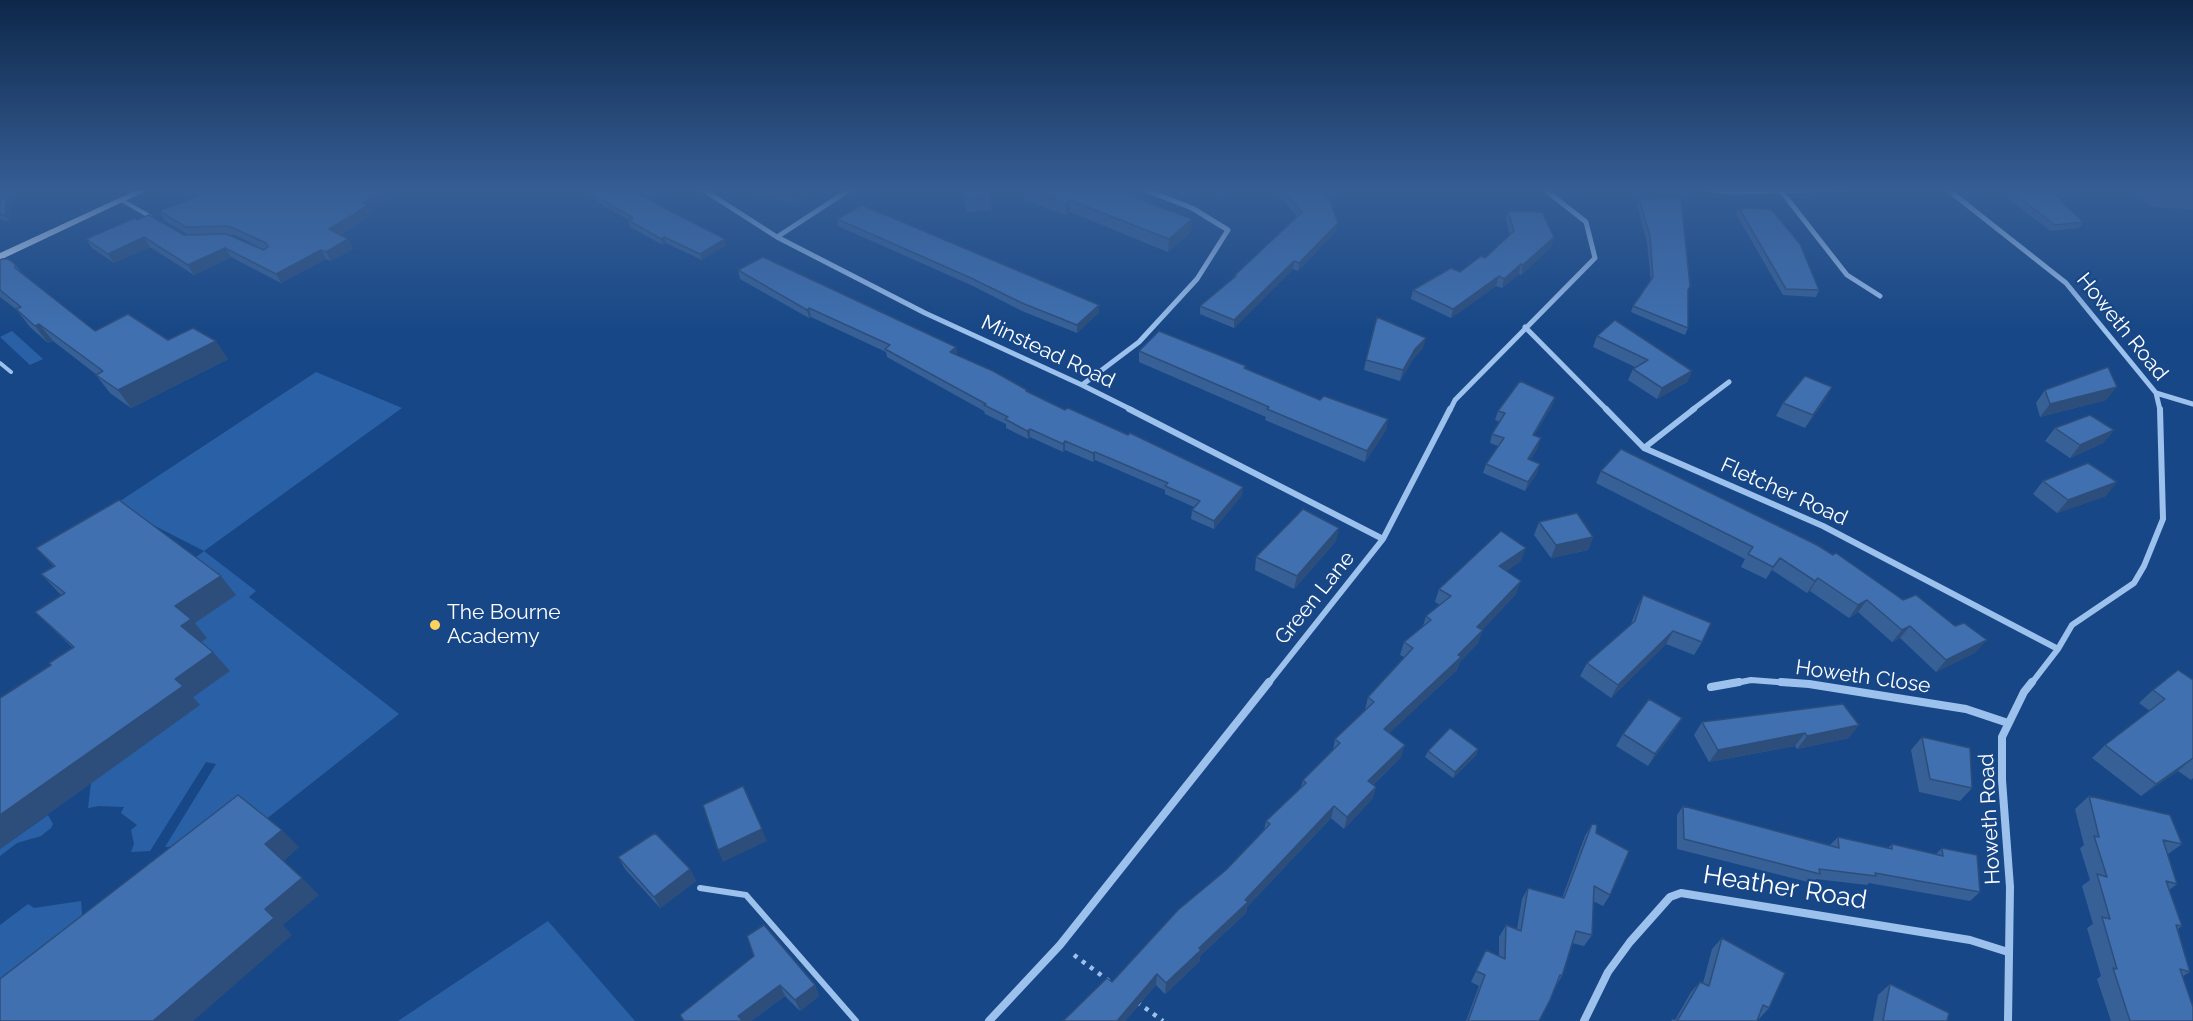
<!DOCTYPE html>
<html>
<head>
<meta charset="utf-8">
<style>
  body { margin:0 }
  canvas { display:block; background:#174786 }
</style>
</head>
<body>
<canvas width="2193" height="1021"></canvas>
<script>
const g = document.querySelector('canvas').getContext('2d');
g.lineJoin = 'round';
function fillPath(path, color) {
  g.fillStyle = color;
  g.fill(path, 'evenodd');
}
function shape(rows) {
  const path = new Path2D();
  for (const r of rows) {
    path.moveTo(r[0], r[1]);
    for (let i = 2; i < r.length; i += 2) path.lineTo(r[i], r[i + 1]);
  }
  return path;
}
function stroke(path, color, width, dash) {
  g.strokeStyle = color;
  g.lineWidth = width;
  g.lineCap = dash ? 'butt' : 'round';
  g.setLineDash(dash || []);
  g.stroke(path);
}
function write(font, color, halo, rows, align = 'center') {
  g.font = font + ' Raleway,sans-serif';
  g.lineWidth = 4.5;
  g.setLineDash([]);
  g.textBaseline = 'middle';
  g.strokeStyle = halo;
  g.fillStyle = color;
  for (const [text, x, y, turn = 0] of rows) {
    g.save();
    g.translate(x, y);
    g.rotate((+turn || 0) * Math.PI / 180);
    g.textAlign = isNaN(turn) ? turn : align;
    if (halo) g.strokeText(text, 0, 0);
    g.fillText(text, 0, 0);
    g.restore();
  }
}
const green = shape([
  [12,331,43,359,30,365,0,337],
  [316,372,402,408,204,551,256,591,249,597,399,714,265,820,217,844,165,847,216,764,206,762,150,851,131,852,134,844,131,830,137,825,121,813,124,807,99,806,88,808,91,783,192,698,229,671,205,651,191,625,236,595,191,561,204,551,114,505],
  [48,815,53,824,51,828,41,836,17,843,0,856,0,849],
  [81,901,85,948,0,982,0,925,28,904,34,908],
  [548,921,635,1021,398,1021]
]);
const path = shape([
  [1074,955,1109,981],
  [1137,1002,1163,1021]
]);
const laneFar1 = shape([
  [123,201,151,217],
  [0,363,11,372]
]);
const lane = shape([
  [700,888,746,895,856,1021]
]);
const streetFar2 = shape([
  [702,189,777,237,925,313,1082,385,1132,410],
  [1706,189,1729,192,1848,189],
  [1947,189,2066,283,2156,393,2160,410],
  [1782,192,1847,275,1880,296],
  [777,237,849,190,857,189],
  [1525,327,1607,410],
  [1082,385,1139,342,1197,279,1228,230,1192,208,1143,189],
  [2156,393,2193,404],
  [1450,410,1455,400,1595,258,1586,222,1544,189],
  [1692,410,1729,382]
]);
const streetFar1 = shape([
  [1129,409,1383,539],
  [1606,409,1644,448,1823,526,2058,649],
  [1644,448,1694,409],
  [1268,684,1383,539,1450,409],
  [1731,684,1751,680,1803,684],
  [2031,684,2058,649,2072,625,2134,583,2144,566,2163,519,2160,409]
]);
const street = shape([
  [1781,682,1809,684,1966,709,2008,723],
  [1711,687,1739,682],
  [989,1021,1060,945,1269,682],
  [1584,1021,1608,972,1630,942,1670,897,1681,893,1970,940,2008,952],
  [2008,1021,2010,887,2002,780,2002,737,2024,692,2032,682]
]);
const secondary = shape([
  [139,189,150,189,0,260,0,253,139,189]
]);
const wall = shape([
  [0,189,12,189,9,222,0,219],
  [303,189,384,189,385,190,390,199,370,211,372,215,340,235,348,239,353,249,331,261,326,259,281,283,231,257,194,275,150,247,114,263,92,248,86,239,137,220,184,235,189,235,165,221,159,211,304,190],
  [230,235,235,235,265,250,264,250],
  [585,189,630,189,726,245,702,260,666,243,663,245,630,227,628,220,601,204],
  [746,189,814,189,814,190,791,204,767,194,762,196],
  [963,189,989,189,991,210,966,212],
  [1024,189,1113,189,1192,219,1191,232,1168,252,1070,212,1066,215,1025,200],
  [1211,189,1232,189,1223,194],
  [1278,189,1318,189,1336,231,1298,271,1293,269,1234,328,1200,314,1200,306,1233,279,1234,276,1297,216,1277,194],
  [2136,189,2193,189,2193,209,2152,207],
  [2011,191,2083,222,2079,228,2051,231,2007,198],
  [1639,199,1690,286,1688,291,1688,328,1685,335,1631,312,1633,306,1651,281,1647,243,1637,205],
  [1739,208,1819,290,1816,297,1783,295,1736,214],
  [1508,211,1554,237,1551,247,1521,275,1519,274,1502,288,1496,286,1451,318,1411,299,1413,290,1460,272,1485,258,1510,235,1506,220],
  [837,219,1099,312,1077,333,1022,311,971,285,838,226],
  [0,260,15,264,23,275,95,331,168,340,228,359,131,408,110,393,96,375,97,375,53,341,48,343,30,327,16,309,0,297],
  [738,270,956,347,957,355,1027,390,1027,392,1065,410,1243,487,1242,495,1214,529,1191,519,1192,510,1194,507,1165,494,1165,490,1095,460,1093,462,1065,450,1063,452,1030,437,1028,439,1006,428,1006,424,985,414,984,411,887,357,886,352,811,317,809,318,740,279],
  [1597,336,1692,371,1687,382,1657,399,1628,380,1633,369,1635,367,1593,347],
  [1423,348,1413,359,1400,381,1364,370,1366,360],
  [1139,351,1246,369,1320,400,1388,419,1386,430,1365,462,1265,420,1266,417,1139,362],
  [2045,390,2106,400,2040,417,2036,403],
  [1555,397,1552,406,1534,435,1538,447,1530,460,1537,473,1525,491,1483,473,1486,464,1498,446,1490,443,1492,434,1500,422,1495,420,1498,411],
  [1825,400,1805,428,1776,416,1783,403],
  [2055,428,2114,430,2103,443,2070,458,2045,441],
  [1601,471,1976,652,1936,672,1900,638,1892,642,1858,612,1849,618,1810,591,1807,593,1772,570,1766,579,1741,567,1745,559,1596,483],
  [2043,481,2106,496,2057,513,2033,494],
  [1539,522,1593,537,1588,550,1551,558,1534,535],
  [1336,541,1294,589,1255,570,1256,557],
  [36,548,236,595,195,623,207,638,201,642,230,671,193,697,200,705,51,665,73,648,35,612,61,595,41,574,54,567],
  [1521,561,1506,571,1516,594,1482,630,1478,643,1459,663,1457,670,1389,733,1401,757,1373,785,1376,787,1372,799,1344,829,1331,818,1247,907,1246,913,1200,956,1200,961,1165,994,1156,985,1125,1021,1063,1021,1112,982,1226,870,1264,830,1266,821,1301,787,1303,780,1333,750,1335,739,1365,710,1368,697,1404,657,1400,655,1404,642,1423,626,1426,616,1440,605,1435,602,1439,589],
  [1643,595,1702,642,1694,655,1666,644,1611,698,1580,676,1587,663,1631,624,1637,608],
  [2193,680,2193,778,2191,780,2178,771,2141,796,2092,758,2105,745,2150,711,2139,703,2153,690],
  [1682,718,1674,731,1648,766,1616,746,1623,734],
  [1702,722,1849,738,1797,749,1795,746,1709,762,1694,735],
  [1922,737,1972,788,1960,801,1919,792,1911,750],
  [1478,749,1476,755,1453,778,1425,757,1428,751],
  [2089,796,2182,844,2168,854,2177,884,2169,890,2182,926,2178,929,2190,972,2183,976,2193,1021,2111,1021,2097,979,2101,976,2087,928,2093,924,2082,886,2090,880,2080,848,2084,845,2075,809],
  [1683,806,1830,845,1838,837,1888,848,1892,844,1935,855,1942,848,1980,892,1970,901,1869,883,1867,885,1816,879,1812,883,1677,849,1677,815],
  [1592,824,1596,833,1610,895,1603,906,1593,901,1592,935,1584,946,1572,943,1562,976,1556,986,1539,1021,1466,1021,1479,986,1471,982,1486,950,1499,956,1499,937,1506,925,1517,929,1522,899,1528,888,1562,898,1585,836],
  [618,857,690,869,696,881,660,908,625,869],
  [1722,938,1769,1008,1759,1019,1758,1018,1757,1021,1671,1021,1673,1019,1675,1020,1691,992,1700,982,1703,983,1712,949],
  [754,956,815,985,819,996,800,1011,785,996,751,1021,684,1021],
  [1890,984,1947,1021,1873,1021,1878,995]
]);
const shadedWall = shape([
  [7,189,12,189,9,222,5,216],
  [761,189,765,189,767,194,762,196],
  [801,189,814,189,814,190,791,204,789,196],
  [1224,189,1232,189,1223,194],
  [385,190,390,199,370,211,372,215,334,238,329,229,363,203],
  [1069,200,1070,212,1066,215,1065,203],
  [1192,219,1191,232,1168,252,1169,239],
  [1338,223,1336,231,1298,271,1299,263],
  [144,237,150,247,114,263,108,254],
  [664,237,666,243,663,245,661,239],
  [1554,237,1551,247,1521,275,1523,265],
  [348,239,353,249,331,261,326,252],
  [725,239,726,245,702,260,700,254],
  [225,248,231,257,194,275,188,265],
  [321,250,326,259,281,283,276,274],
  [1294,261,1293,269,1234,328,1234,320],
  [1521,264,1519,274,1502,288,1504,279],
  [1499,276,1496,286,1451,318,1453,309],
  [1099,305,1099,312,1077,333,1077,325],
  [809,308,811,317,809,318,807,310],
  [39,324,53,341,48,343,35,326],
  [1426,338,1423,348,1413,359,1400,381,1403,370,1415,349],
  [216,341,228,359,131,408,118,390],
  [956,347,957,356,950,352],
  [1692,371,1687,382,1657,399,1662,388],
  [1832,387,1825,400,1805,428,1813,415],
  [2117,387,2106,400,2040,417,2050,404],
  [1555,397,1552,406,1529,444,1533,435],
  [1388,419,1386,430,1365,462,1367,451],
  [1030,429,1030,437,1028,439,1027,431],
  [2114,430,2103,443,2070,458,2080,445],
  [1541,438,1538,447,1525,468,1528,459],
  [1065,441,1065,450,1063,452,1063,444],
  [1095,452,1095,460,1093,462,1093,453],
  [1540,464,1537,473,1525,491,1528,482],
  [2117,482,2106,496,2057,513,2068,500],
  [1243,487,1242,495,1214,529,1214,521],
  [1339,528,1336,541,1294,589,1297,576],
  [1593,537,1588,550,1551,558,1556,545],
  [1526,548,1521,561,1494,580,1499,566],
  [1780,558,1766,579,1773,567],
  [221,576,236,595,195,623,207,638,197,645,181,626,175,606],
  [1818,578,1810,591,1807,593,1815,581],
  [1521,581,1516,594,1473,640,1477,627],
  [1867,600,1858,612,1849,618,1858,605],
  [1910,626,1900,638,1892,642,1902,630],
  [1483,630,1478,643,1459,663,1457,670,1380,742,1384,729],
  [1673,631,1666,644,1611,698,1618,685],
  [1987,640,1976,652,1936,672,1946,660],
  [213,652,230,671,193,697,200,705,0,849,0,815,175,679],
  [1682,718,1674,731,1648,766,1655,754],
  [1859,725,1849,738,1797,749,1807,736],
  [1805,733,1795,746,1709,762,1718,750],
  [1405,745,1401,757,1364,793,1368,781],
  [1478,749,1476,755,1453,778,1455,772],
  [2193,758,2178,771,2141,796,2156,784],
  [1376,787,1372,799,1344,829,1347,817],
  [1334,806,1331,818,1247,907,1246,913,1200,956,1200,961,1165,994,1166,983,1199,948],
  [762,829,767,841,723,862,718,850],
  [282,830,299,847,283,862,265,844],
  [690,869,696,881,660,908,654,897],
  [302,878,319,895,283,925,292,935,193,1021,153,1021,265,909],
  [1157,974,1156,985,1125,1021,1117,1021],
  [780,985,785,996,751,1021,741,1021,738,1016],
  [815,985,819,996,800,1011,795,1000]
]);
const building = shape([
  [0,189,7,189,5,216,0,214,0,189],
  [218,189,298,189,300,190,305,189,385,190,363,203,368,206,329,229,348,239,326,252,321,250,276,274,225,248,188,265,144,237,108,254,86,239,135,218,137,220,149,215,184,235,226,234,264,250,268,247,266,243,229,226,186,227,159,211,218,189],
  [589,189,630,189,653,202,725,239,700,254,664,237,661,239,628,220,633,218,599,198,589,189],
  [773,189,801,189,789,196,773,189],
  [964,189,989,189,990,197,965,199,964,189],
  [1029,189,1113,189,1192,219,1169,239,1069,200,1065,203,1029,189],
  [1281,189,1318,189,1330,201,1338,223,1299,263,1294,261,1234,320,1200,306,1236,276,1234,276,1302,212,1281,189],
  [2156,189,2193,189,2193,196,2161,194,2156,189],
  [2050,190,2083,222,2055,225,2011,191,2050,190],
  [1681,198,1690,286,1688,290,1688,328,1633,306,1653,277,1650,236,1639,199,1681,198],
  [862,205,1099,305,1077,325,1022,303,971,278,837,219,862,205],
  [1739,208,1771,209,1800,244,1819,290,1786,289,1739,208],
  [1508,211,1542,212,1554,237,1523,265,1521,264,1504,279,1499,276,1453,309,1413,290,1451,268,1460,272,1481,256,1485,258,1514,231,1508,211],
  [763,257,956,347,950,352,993,371,1027,390,1026,391,1065,410,1068,408,1128,435,1130,433,1243,487,1214,521,1192,510,1200,501,1165,486,1168,483,1095,452,1093,453,1065,441,1063,444,1030,429,1027,431,1005,419,1008,417,984,405,986,404,885,349,890,345,809,308,807,310,738,270,763,257],
  [2,259,8,259,15,264,15,268,95,331,128,314,168,340,193,328,216,341,118,390,96,375,103,371,39,324,35,326,16,309,21,307,0,290,0,260,2,259],
  [1377,317,1426,338,1415,349,1403,370,1366,360,1377,317],
  [1615,320,1692,371,1662,388,1633,369,1648,360,1597,336,1615,320],
  [1159,331,1224,357,1246,366,1244,368,1320,400,1324,396,1388,419,1367,451,1267,409,1269,407,1139,351,1159,331],
  [2108,367,2117,387,2050,404,2045,390,2108,367],
  [1805,376,1832,387,1813,415,1783,403,1805,376],
  [1520,381,1555,397,1533,435,1541,438,1528,459,1540,464,1528,482,1486,464,1504,438,1492,434,1505,413,1498,411,1520,381],
  [2090,415,2114,430,2080,445,2055,428,2090,415],
  [1621,449,1817,545,1833,555,1836,553,1903,600,1916,595,1955,626,1964,623,1987,640,1946,660,1910,626,1902,630,1867,600,1858,605,1818,578,1815,581,1780,558,1773,567,1748,554,1753,547,1601,471,1621,449],
  [2088,463,2117,482,2068,500,2043,481,2088,463],
  [119,500,221,576,175,606,191,619,181,626,213,652,175,679,183,686,0,815,0,698,51,665,49,663,74,647,35,612,65,593,41,574,55,566,36,548,119,500],
  [1303,509,1339,528,1297,576,1256,557,1303,509],
  [1577,513,1593,537,1556,545,1539,522,1577,513],
  [1501,531,1526,548,1499,566,1521,581,1477,627,1483,630,1458,655,1461,657,1384,729,1405,745,1368,781,1376,787,1347,817,1334,806,1245,900,1248,902,1199,948,1201,950,1166,983,1157,974,1117,1021,1063,1021,1107,978,1112,982,1178,910,1226,870,1270,824,1266,821,1306,783,1303,780,1340,743,1335,739,1374,702,1368,697,1413,648,1404,642,1431,620,1426,616,1451,596,1439,589,1501,531],
  [1643,595,1711,623,1702,642,1673,631,1618,685,1587,663,1635,621,1643,595],
  [2178,670,2193,680,2193,758,2156,784,2105,745,2165,699,2153,690,2178,670],
  [1649,699,1682,718,1655,754,1623,734,1649,699],
  [1843,704,1859,725,1807,736,1805,733,1718,750,1702,722,1843,704],
  [1450,728,1478,749,1455,772,1428,751,1450,728],
  [1922,737,1970,748,1972,788,1930,779,1922,737],
  [743,786,762,829,718,850,703,805,743,786],
  [238,795,282,830,265,844,302,878,265,909,274,918,153,1021,0,1021,0,979,238,795],
  [2089,796,2170,815,2182,844,2163,840,2177,884,2166,881,2182,926,2176,925,2190,972,2180,969,2193,1007,2193,1021,2130,1021,2113,968,2117,969,2102,917,2110,919,2097,874,2107,877,2094,836,2099,837,2089,796],
  [1683,806,1839,848,1838,837,1892,849,1892,844,1943,856,1942,848,1977,855,1980,892,1875,873,1876,876,1819,869,1820,874,1684,839,1683,806],
  [1592,824,1597,825,1596,833,1629,851,1610,895,1594,886,1592,935,1576,931,1562,976,1560,975,1550,1000,1539,1021,1468,1021,1485,975,1476,971,1486,950,1505,959,1506,925,1521,931,1528,888,1564,898,1592,824],
  [655,833,690,869,654,897,618,857,655,833],
  [764,925,815,985,795,1000,780,985,738,1016,743,1021,684,1021,680,1015,754,956,747,936,764,925],
  [1722,938,1785,973,1769,1008,1763,1005,1757,1021,1677,1021,1700,982,1709,986,1722,938],
  [1890,984,1949,1013,1947,1021,1883,1021,1890,984]
]);
const markers = [
  [435,625,6,"#ffd15a"]
];
const streetNames = [
  ["Howeth Road",2122,327,51],
  ["Minstead Road",1048,352,25],
  ["Fletcher Road",1784,492,24],
  ["Green Lane",1315,598,-51],
  ["Howeth Close",1863,677,8],
  ["Howeth Road",1990,819,-93]
];
const poiNames = [
  ["The Bourne",447,613],
  ["Academy",447,637]
];
const nearStreetnames = [
  ["Heather Road",1785,888,9]
];
fillPath(green, '#2a60a5');
stroke(path, '#9dc1ed', 4.5, [4, 6]);
stroke(laneFar1, '#9dc1ed', 4);
stroke(lane, '#9dc1ed', 6);
stroke(streetFar2, '#9dc1ed', 5);
stroke(streetFar1, '#9dc1ed', 6);
stroke(street, '#9dc1ed', 8);
fillPath(secondary, '#cadef9');
fillPath(wall, '#376097');
fillPath(shadedWall, '#2d4e7b');
fillPath(building, '#4070b0');
stroke(building, '#2d4e7b', 1.5);
const sky = g.createLinearGradient(0, 0, 0, 332);
sky.addColorStop(0, '#0d274a');
sky.addColorStop(0.57, '#365e95');
sky.addColorStop(1, '#365e9500');
g.fillStyle = sky;
g.fillRect(0, 0, 2193, 332);
for (const [x, y, r, color] of markers) {
  const dot = new Path2D();
  dot.arc(x, y, r, 0, 2 * Math.PI);
  g.fillStyle = color;
  g.fill(dot);
  stroke(dot, '#174786', 2);
}
write('21px', '#fff', '#174786', streetNames);
write('21px', '#fff', '#174786', poiNames, 'left');
write('26px', '#fff', '#174786', nearStreetnames);
</script>
</body>
</html>
